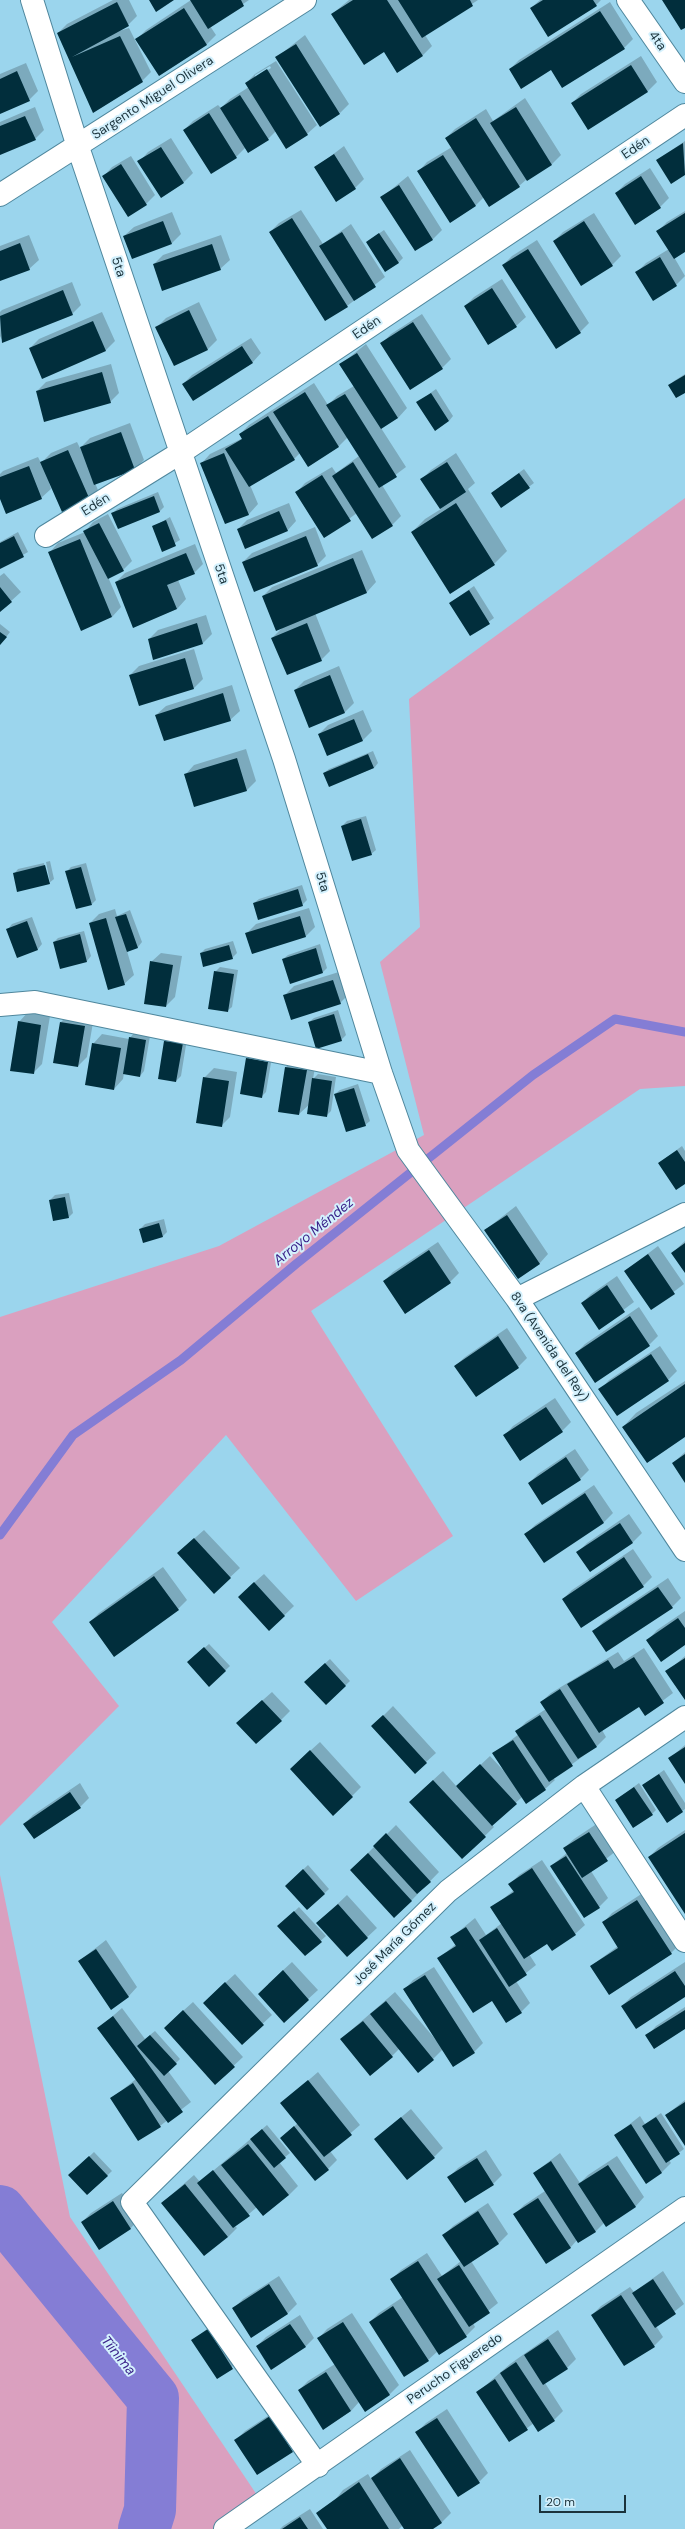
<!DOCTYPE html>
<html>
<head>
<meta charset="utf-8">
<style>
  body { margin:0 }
  #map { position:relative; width:685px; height:2529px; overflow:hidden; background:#9bd5ed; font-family:"DM Sans",sans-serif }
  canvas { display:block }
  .scale { position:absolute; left:539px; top:2495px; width:87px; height:18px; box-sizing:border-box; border:2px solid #1b333c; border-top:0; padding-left:5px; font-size:12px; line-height:14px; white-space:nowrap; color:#1b333c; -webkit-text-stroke:3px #d4f1fd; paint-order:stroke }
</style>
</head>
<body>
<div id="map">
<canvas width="685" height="2529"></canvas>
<div class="scale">20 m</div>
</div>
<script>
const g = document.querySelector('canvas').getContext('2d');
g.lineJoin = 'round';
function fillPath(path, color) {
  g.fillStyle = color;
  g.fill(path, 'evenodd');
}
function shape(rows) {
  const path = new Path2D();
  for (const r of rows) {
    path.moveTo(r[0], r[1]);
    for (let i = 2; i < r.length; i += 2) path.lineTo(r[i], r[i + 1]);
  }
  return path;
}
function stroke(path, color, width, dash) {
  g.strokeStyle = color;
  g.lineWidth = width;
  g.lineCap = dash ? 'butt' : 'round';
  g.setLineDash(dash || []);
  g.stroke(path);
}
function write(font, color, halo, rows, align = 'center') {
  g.font = font + ' "DM Sans",sans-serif';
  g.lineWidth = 4;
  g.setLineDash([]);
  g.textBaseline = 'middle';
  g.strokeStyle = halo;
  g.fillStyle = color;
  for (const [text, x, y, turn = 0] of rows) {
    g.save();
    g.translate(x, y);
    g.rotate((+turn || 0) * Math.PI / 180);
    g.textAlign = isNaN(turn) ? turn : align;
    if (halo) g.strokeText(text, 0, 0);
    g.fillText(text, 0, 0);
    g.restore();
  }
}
const green = shape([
  [685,498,685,1086,640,1089,311,1311,453,1536,356,1601,226,1435,52,1622,119,1706,0,1826,0,1317,219,1246,424,1135,380,962,420,927,409,699],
  [0,1875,70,2217,257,2495,236,2529,0,2529]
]);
const shadow = shape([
  [113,0,129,0,137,16,128,25,116,32,129,28,151,72,142,81,93,111,58,33,67,24],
  [191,0,249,0,210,26,216,35,207,44,159,74,137,39,146,30],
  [349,0,478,0,425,35,432,46,423,55,384,51,332,14],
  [540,0,601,0,596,5,531,8],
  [610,2,633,39,624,48,551,69,510,69,519,60],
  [305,35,349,104,340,113,277,57],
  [641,56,657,82,648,91,588,129,572,103,581,94],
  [276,61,317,125,307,134,276,131,268,139,246,147,236,157,184,130,193,121,218,105,221,108,230,99,249,87,246,83,255,74],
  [270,66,271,68,255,78,255,75],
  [26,63,38,91,29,100,0,113,0,74],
  [525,98,561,155,552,164,527,179,519,186,484,197,476,205,450,222,418,172,427,162,452,147,446,138,455,129,486,109,493,121],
  [35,107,44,130,35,139,0,154,0,122],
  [171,138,193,173,184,182,161,197,139,162,148,152],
  [685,141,685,174,671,183,657,160],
  [344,146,364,179,355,188,315,168],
  [131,156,155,195,146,204,103,177,112,167],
  [650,168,669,198,660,207,616,193,625,184],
  [408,176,442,230,433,239,415,250,382,197],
  [301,210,323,244,351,224,385,277,347,306,270,232,279,223],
  [685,211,685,251,674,257,685,276,676,285,653,299,637,272,646,263,669,249,658,231,667,222],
  [172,212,181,234,172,243,124,236,134,227],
  [594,213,621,256,612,265,554,241,563,232],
  [384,230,403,258,398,263,367,242],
  [29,235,39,260,29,269,0,280,0,246],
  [221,235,230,260,220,269,154,264,163,255],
  [537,240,589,323,580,332,503,265,512,256],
  [502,279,526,317,516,326,489,343,465,306,474,297],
  [72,282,81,305,72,314,3,342,0,336,0,312,2,310],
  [199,302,217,340,208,349,175,365,157,327,166,318],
  [102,312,115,341,106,350,30,348,39,339],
  [422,314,451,359,442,368,382,343,391,334],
  [251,338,261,353,252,363,183,384,192,375],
  [366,344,407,408,398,418,381,428,406,467,382,485,401,516,392,525,357,513,324,537,296,493,305,483,332,467,336,473,359,456,348,437,339,446,309,466,300,453,294,459,250,485,258,504,249,514,226,523,201,464,210,454,243,438,240,434,249,425,314,383,328,405,337,396,354,386,341,364],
  [111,364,119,393,110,402,37,391,46,382],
  [685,374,685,391,670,385,674,381],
  [436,389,453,416,449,421,418,402],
  [130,423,144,460,135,469,95,483,98,490,89,499,47,475,51,489,41,498,0,496,0,474,3,471,38,457,41,463,51,453,77,442,80,448,90,438],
  [456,453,475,483,468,489,507,551,494,564,412,532,425,519,441,509,422,479,431,470],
  [524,469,534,483,502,507,492,493],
  [158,492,164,507,160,511,112,514,117,509],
  [289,503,296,521,287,531,238,529,247,520],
  [108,514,132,561,123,570,108,577,121,607,112,617,49,553,58,543,85,532,93,522],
  [170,517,180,540,163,550,153,527],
  [315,527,326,556,317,565,243,562,252,553],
  [18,532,28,552,0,568,0,542],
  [195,544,203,564,194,573,178,580,186,599,177,609,134,626,116,582,125,573],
  [362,550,376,582,367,592,315,613,330,651,321,660,272,638,284,626,263,596,272,587],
  [4,573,21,592,0,611,0,576],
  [474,586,494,618,470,635,450,603],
  [206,615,212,634,203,643,149,639,158,630],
  [0,624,10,632,0,645],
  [194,649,203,679,194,688,139,705,130,675,139,666],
  [339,666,354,703,345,712,310,727,295,690,304,681],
  [232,685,240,711,230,720,156,715,166,706],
  [363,710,372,731,363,740,319,734,328,725],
  [246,749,256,781,247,790,194,806,185,775,194,765],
  [373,751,378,763,374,768,329,786,324,773,329,769],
  [366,816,376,850,371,854,342,826,347,821],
  [50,861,54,879,49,883,14,874,18,869,44,863,48,882,50,882,46,862],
  [86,863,96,900,92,904,66,872,71,867],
  [302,885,307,900,302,905,254,903,259,899],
  [309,908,315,927,306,936,252,953,246,934,256,924],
  [115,909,117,916,130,910,142,942,138,947,127,951,134,975,124,984,90,923,99,914],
  [32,917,42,944,38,949,18,956,8,929,12,924],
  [84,931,91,956,87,961,54,942,58,938],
  [233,941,237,953,232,958,201,953,205,949],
  [320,944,327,968,323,972,283,959,288,955],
  [161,953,182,956,175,997,166,1006,151,962],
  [220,967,238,970,232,1007,227,1011,215,972],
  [342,971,349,994,340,1003,284,996,294,986],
  [338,1010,346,1035,341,1040,309,1022,314,1018],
  [28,1012,50,1016,42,1064,33,1073,19,1022],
  [70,1013,94,1017,87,1057,78,1066,61,1022],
  [134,1033,150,1036,144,1071,140,1076,124,1073,123,1079,114,1089,93,1044,102,1034,129,1039],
  [170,1036,187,1039,181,1076,176,1081,159,1078,165,1041],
  [251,1054,272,1057,266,1092,261,1097,247,1059],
  [295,1058,316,1061,313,1079,318,1074,336,1077,331,1111,326,1116,310,1104,299,1114,286,1067],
  [214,1068,237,1072,230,1117,221,1126,204,1078],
  [358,1084,370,1121,365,1125,335,1094,340,1090],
  [682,1146,685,1151,685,1183,659,1163],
  [69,1193,73,1213,69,1217,50,1200,55,1195],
  [516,1206,548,1254,539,1264,485,1230],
  [164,1219,167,1232,163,1236,140,1229,145,1224],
  [685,1241,685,1272,672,1253],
  [438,1242,459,1273,450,1282,384,1281,393,1272],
  [658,1246,684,1284,651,1309,625,1271],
  [617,1276,634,1302,599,1328,582,1303,591,1294],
  [639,1307,658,1336,649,1345,576,1353,585,1344],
  [507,1328,527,1358,518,1367,455,1366,465,1357],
  [660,1346,677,1371,668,1380,600,1390,609,1380],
  [685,1381,685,1436,623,1427,636,1413],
  [555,1398,571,1422,562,1431,504,1436,513,1426],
  [575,1449,589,1470,580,1479,529,1483,538,1474],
  [685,1452,685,1481,673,1463],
  [594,1485,613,1513,604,1522,544,1562,526,1534,535,1525],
  [629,1514,642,1533,633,1542,590,1571,578,1552,587,1543],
  [204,1530,240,1568,214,1592,188,1544],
  [633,1549,652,1577,643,1586,563,1599,572,1590],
  [163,1567,187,1600,178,1609,90,1622,99,1613],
  [264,1574,294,1606,269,1630,248,1588],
  [668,1578,681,1598,672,1607,594,1631,603,1622],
  [685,1611,685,1644,648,1640,657,1630],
  [209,1644,230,1666,209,1686,193,1658],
  [644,1648,673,1693,645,1714,639,1706,602,1730,606,1737,597,1746,553,1778,555,1780,545,1789,522,1797,492,1825,494,1827,462,1858,420,1792,443,1771,457,1787,490,1756,504,1771,494,1753,519,1734,517,1731,526,1722,546,1709,541,1702,551,1693,618,1652,624,1661],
  [685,1656,685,1698,667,1672],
  [330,1659,350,1681,326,1704,310,1677],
  [272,1692,290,1711,281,1720,247,1714],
  [393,1706,436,1753,415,1772,382,1717],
  [320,1742,361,1787,352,1796,300,1760],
  [685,1745,685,1782,670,1758],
  [664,1770,685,1803,685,1809,667,1821,643,1785],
  [80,1783,89,1798,80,1807,24,1824,33,1815],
  [639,1783,656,1810,652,1814,616,1800],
  [598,1823,616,1851,591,1871,608,1898,599,1907,551,1866,567,1853,564,1848,574,1839],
  [396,1825,439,1872,411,1901,360,1861],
  [685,1830,685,1912,649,1857,658,1848],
  [542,1860,585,1925,575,1934,547,1942,529,1954,536,1965,516,1981,530,2003,521,2012,492,1999,439,1958,456,1944,452,1937,475,1918,486,1935,502,1923,492,1908,514,1890,510,1884,519,1875],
  [308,1865,329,1889,308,1909,286,1886],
  [646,1891,680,1944,671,1953,591,1966,618,1946,603,1923,612,1913],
  [347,1895,377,1928,347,1956,327,1914],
  [299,1907,326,1936,305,1955,279,1926],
  [106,1940,137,1987,128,1997,79,1961],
  [292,1962,318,1990,284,2021,268,1984],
  [685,1962,685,1995,622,2006,631,1997],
  [434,1967,483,2043,474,2052,443,2049,433,2059,399,2049,392,2056,341,2039,395,1992,442,2047,404,1990,413,1980],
  [235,1974,272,2015,242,2043,213,1994],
  [193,2002,243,2057,215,2083,174,2019],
  [685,2007,685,2028,647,2036,656,2026],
  [122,2008,145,2039,155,2031,180,2059,168,2071,191,2102,160,2126,112,2098,136,2079,99,2028],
  [318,2072,360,2125,330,2151,337,2160,328,2169,281,2138,298,2123,282,2103],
  [685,2100,685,2144,666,2115],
  [411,2109,443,2148,434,2157,375,2139],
  [661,2113,684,2149,669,2160,671,2163,662,2172,646,2182,616,2135,640,2116,645,2124],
  [267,2125,290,2153,279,2162,298,2186,289,2195,257,2207,235,2226,237,2228,228,2237,162,2203,194,2175,200,2182],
  [486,2150,502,2175,493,2184,449,2177,458,2168],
  [94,2152,112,2171,88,2194,70,2175],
  [560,2153,580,2183,588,2175,617,2156,644,2197,635,2207,604,2223,596,2231,579,2242,577,2240,570,2248,515,2214,524,2205,545,2191,534,2173],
  [122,2193,139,2219,130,2229,82,2222,91,2213],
  [488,2203,508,2234,499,2243,471,2261,498,2303,473,2323,475,2327,466,2336,438,2351,428,2360,370,2322,379,2313,403,2297,391,2280,401,2270,427,2253,442,2276,461,2261,444,2235,453,2226],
  [663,2271,684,2304,656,2326,663,2337,654,2346,592,2315,601,2306,630,2287,634,2292],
  [279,2276,297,2304,288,2313,252,2336,234,2308,243,2299],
  [352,2313,399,2385,390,2394,365,2411,359,2402,351,2411,324,2428,299,2390,308,2381,335,2364,318,2339,327,2329],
  [300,2315,314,2338,305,2347,257,2346,266,2337],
  [212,2325,237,2363,217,2378,193,2340],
  [558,2330,576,2359,567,2368,545,2383,563,2411,554,2420,534,2423,510,2441,478,2392,510,2364],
  [280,2408,302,2442,292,2451,257,2474,236,2440,245,2431],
  [447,2409,488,2473,479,2482,417,2432,426,2423],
  [410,2450,451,2513,442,2522,431,2529,405,2529,403,2525,399,2529,328,2529,318,2513,322,2509,335,2500,343,2490,368,2474,371,2479,381,2469],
  [310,2509,323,2529,280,2529,283,2526]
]);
const stream = shape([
  [0,1535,73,1435,181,1360,296,1264,533,1075,615,1019,685,1032]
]);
const river = shape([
  [0,2211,153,2398,150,2510,144,2529]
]);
const building = shape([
  [149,0,174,0,156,12],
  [190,0,241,0,244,6,208,29],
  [353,0,387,0,423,56,397,73,384,52,364,65,331,14],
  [398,0,470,0,473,6,422,38],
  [543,0,593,0,597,6,548,37,530,8],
  [662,0,685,0,685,28,681,30],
  [117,2,129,26,72,57,120,36,143,82,93,113,57,33],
  [184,8,207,45,159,76,135,39],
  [600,11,625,49,562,88,551,70,521,89,509,69],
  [296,44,340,114,320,127,275,57],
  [631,65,648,92,588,130,571,103],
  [267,69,308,135,286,149,245,83],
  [17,71,30,101,0,114,0,79],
  [240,95,269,140,248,153,220,108],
  [516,107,552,165,527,181,490,123],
  [209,113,237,158,211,174,183,130],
  [25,116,36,140,0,155,0,126],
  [476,118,520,187,489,207,445,138],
  [683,143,685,175,671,184,656,160],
  [161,147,184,183,161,198,137,161],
  [334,154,356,189,336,202,314,167],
  [443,155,476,206,450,223,417,171],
  [121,164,147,205,128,217,102,176],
  [641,176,661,208,635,225,615,193],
  [399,185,433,240,415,251,380,197],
  [685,213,685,252,674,259,656,231],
  [292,218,348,307,325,321,269,232],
  [163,221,172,244,132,259,123,236],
  [584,221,613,266,581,286,553,241],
  [342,232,376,287,354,301,319,246],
  [379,233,399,263,385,272,366,242],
  [20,243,30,270,0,281,0,251],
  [212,244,221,270,162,291,153,264],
  [528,249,581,333,556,349,502,265],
  [660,257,677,286,653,301,635,272],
  [492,288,517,327,488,345,464,306],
  [63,290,73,315,2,343,0,316],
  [189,310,208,350,174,366,155,327],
  [93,321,106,351,42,379,29,348],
  [413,322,443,369,410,390,380,343],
  [242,346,253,363,193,401,182,384],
  [357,353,398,418,381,429,339,364],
  [102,372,111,403,44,422,36,391],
  [685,375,685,393,676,398,668,385],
  [305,392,339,447,308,467,273,412],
  [431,393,449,421,435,431,416,402],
  [345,394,397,477,379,488,326,405],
  [268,416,295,460,249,487,225,449,242,439,239,434],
  [121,432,135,470,94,485,80,447],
  [68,450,90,500,62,512,40,462],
  [224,453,249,515,225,524,200,463],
  [353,462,393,526,372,539,332,476],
  [447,462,466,492,440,509,420,479],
  [29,466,42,499,6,514,0,499,0,477],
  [519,473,530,488,501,508,491,493],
  [322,475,351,521,324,538,295,492],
  [154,496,160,512,118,529,111,513],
  [456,503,495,565,450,594,411,532],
  [279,511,288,531,245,549,237,529],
  [166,520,176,546,162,552,152,526],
  [99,523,124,571,108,579,83,531],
  [14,536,24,557,0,569,0,543],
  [306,536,318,566,254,592,242,562],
  [80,539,112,617,81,631,48,552],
  [186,553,195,574,167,585,177,609,133,628,115,582],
  [353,558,367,593,276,631,262,596],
  [0,587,12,602,0,612],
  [469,590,490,624,470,636,449,603],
  [197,623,203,644,153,660,148,639],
  [307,623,322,661,287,675,271,638],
  [0,632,7,637,0,645],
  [185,658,194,689,139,706,129,675],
  [330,675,345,713,309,728,294,690],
  [223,693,231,721,164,741,155,715],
  [354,719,363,741,327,756,318,734],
  [368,754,374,768,329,787,323,773],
  [237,758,247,791,194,807,184,774],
  [361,819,372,855,352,861,341,826],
  [45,865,50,884,17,892,13,873],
  [81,867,92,905,76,909,65,871],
  [298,889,303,906,258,920,253,903],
  [126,914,138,948,127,952,115,917],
  [300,916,306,937,252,954,245,933],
  [106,918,125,985,108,990,89,923],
  [27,921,38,950,17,958,6,929],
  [80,934,87,962,60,969,53,942],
  [229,945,233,959,203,967,200,953],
  [316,948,323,973,290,984,282,959],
  [150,961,173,965,166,1007,144,1004],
  [214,971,234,974,228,1012,208,1009],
  [333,980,341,1004,291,1020,283,995],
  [334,1014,342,1041,316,1049,308,1022],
  [18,1021,41,1025,34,1074,10,1071],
  [60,1022,85,1026,78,1067,53,1063],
  [129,1037,146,1040,140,1077,123,1074],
  [164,1041,183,1043,176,1082,158,1079],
  [92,1043,121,1048,114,1090,85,1085],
  [246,1058,268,1062,262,1098,240,1094],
  [285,1067,307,1070,299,1115,278,1112],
  [203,1077,229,1081,222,1127,196,1123],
  [312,1078,332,1081,327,1117,307,1114],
  [354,1088,366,1126,346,1132,334,1094],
  [677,1150,685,1162,685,1184,676,1190,658,1163],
  [65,1197,69,1218,53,1221,49,1200],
  [507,1215,540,1264,518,1279,484,1230],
  [159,1223,163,1237,143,1243,139,1229],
  [685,1243,685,1273,671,1253],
  [429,1250,451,1283,405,1314,383,1281],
  [648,1254,675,1294,651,1310,624,1271],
  [607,1285,625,1312,599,1330,581,1303],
  [630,1316,650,1346,595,1383,575,1353],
  [498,1336,519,1368,476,1397,454,1366],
  [651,1354,669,1381,617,1416,598,1389],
  [685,1384,685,1437,647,1463,622,1427],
  [546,1407,563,1432,520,1461,503,1435],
  [685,1454,685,1483,672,1463],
  [566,1457,581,1480,542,1505,528,1483],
  [585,1493,604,1523,544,1563,524,1534],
  [620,1523,633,1543,590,1572,576,1552],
  [194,1538,231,1578,214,1594,177,1553],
  [624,1557,644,1587,581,1628,562,1599],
  [154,1576,179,1610,114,1657,89,1622],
  [254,1582,285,1616,269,1631,238,1597],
  [658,1587,673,1608,606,1652,592,1631],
  [678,1618,685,1628,685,1645,661,1662,646,1640],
  [204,1647,226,1671,209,1687,187,1662],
  [634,1657,664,1703,645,1716,639,1707,599,1733,567,1684,608,1660,614,1669],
  [685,1658,685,1700,665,1671],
  [325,1663,346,1686,326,1705,304,1682],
  [560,1689,597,1747,578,1759,540,1702],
  [262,1700,282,1721,256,1744,236,1723],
  [383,1715,427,1763,415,1774,371,1726],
  [540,1715,573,1766,549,1782,515,1731],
  [513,1740,546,1790,526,1804,492,1753],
  [685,1747,685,1784,668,1758],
  [310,1750,353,1797,333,1816,290,1769],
  [480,1764,517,1804,492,1826,456,1786],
  [659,1774,683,1812,667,1823,642,1785],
  [433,1780,486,1837,462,1859,409,1802],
  [634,1787,653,1815,633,1828,615,1800],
  [70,1792,81,1808,34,1839,23,1824],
  [589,1832,608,1861,582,1878,563,1848],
  [386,1833,431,1882,417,1894,373,1846],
  [685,1833,685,1914,648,1857],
  [368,1853,412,1901,394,1918,350,1870],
  [566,1856,600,1908,584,1918,550,1866],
  [532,1868,576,1935,552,1951,547,1944,524,1959,490,1907,514,1892,508,1884],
  [303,1869,325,1894,307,1910,285,1886],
  [637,1900,672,1954,609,1995,590,1966,618,1948,602,1922],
  [338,1904,368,1938,347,1957,316,1923],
  [294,1911,322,1942,305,1956,277,1926],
  [466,1927,522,2013,506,2023,492,2001,473,2013,437,1958,456,1946,450,1937],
  [497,1928,527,1975,509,1987,479,1940],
  [96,1949,129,1997,111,2010,78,1961],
  [283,1970,309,2000,284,2023,258,1994],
  [675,1971,685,1986,685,1997,636,2029,621,2006],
  [425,1975,475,2053,453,2067,403,1989],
  [225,1982,264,2025,242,2045,203,2003],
  [386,2001,434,2060,418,2073,370,2014],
  [183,2010,235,2067,215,2085,164,2028],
  [685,2010,685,2029,654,2049,645,2035],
  [113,2016,183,2112,168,2123,97,2028],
  [363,2021,393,2057,370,2076,340,2039],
  [150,2035,177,2064,164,2076,137,2046],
  [308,2080,352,2135,324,2157,280,2103],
  [133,2083,161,2127,138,2141,110,2098],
  [685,2102,685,2146,665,2115],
  [401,2117,435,2158,407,2180,374,2139],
  [656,2117,680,2154,666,2163,642,2126],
  [631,2124,662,2173,646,2184,614,2135],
  [294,2126,329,2170,315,2181,280,2138],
  [262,2129,286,2158,274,2168,250,2139],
  [248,2144,289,2195,263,2216,221,2165],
  [89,2156,108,2176,87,2195,68,2175],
  [477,2158,494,2185,465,2203,447,2177],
  [551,2161,596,2232,578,2243,533,2173],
  [608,2165,636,2207,606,2227,578,2184],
  [213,2170,250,2216,233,2228,197,2183],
  [185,2184,228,2237,204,2256,161,2203],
  [538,2198,571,2248,546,2264,513,2214],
  [113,2201,131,2229,99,2250,81,2222],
  [478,2211,499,2244,464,2267,442,2235],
  [418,2261,467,2337,439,2355,390,2279],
  [459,2265,490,2313,469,2327,437,2279],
  [653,2279,676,2314,655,2328,632,2293],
  [269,2284,288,2314,251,2338,232,2308],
  [621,2295,655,2347,624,2366,591,2315],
  [393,2306,429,2361,404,2377,369,2322],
  [343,2322,390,2395,365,2412,317,2338],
  [290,2324,306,2347,271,2370,256,2346],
  [208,2329,233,2369,217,2379,191,2340],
  [548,2339,568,2369,543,2385,524,2355],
  [516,2362,555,2421,538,2432,500,2373],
  [326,2372,351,2411,323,2430,298,2390],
  [495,2379,528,2430,509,2442,476,2392],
  [270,2416,293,2452,257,2475,234,2440],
  [437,2418,480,2483,458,2497,415,2432],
  [400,2458,442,2523,433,2529,404,2529,371,2478],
  [359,2482,389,2529,327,2529,316,2513],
  [300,2517,308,2529,282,2529]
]);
const street = shape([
  [32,0,78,147,284,759,381,1073,408,1150,517,1299,685,1550],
  [628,0,685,82],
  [0,195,305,0],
  [46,536,180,453,685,115],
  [0,1005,35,1002,381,1073],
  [517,1299,685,1214],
  [584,1786,685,1941],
  [318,2466,132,2202,448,1891,584,1786,685,1717],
  [225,2529,685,2208]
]);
const streetNames = [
  ["4ta",657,41,55],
  ["Sargento Miguel Olivera",153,98,-33],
  ["Edén",636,148,-34],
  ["5ta",118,267,72],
  ["Edén",367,328,-34],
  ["Edén",96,505,-32],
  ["5ta",221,574,71],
  ["5ta",322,882,73],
  ["8va (Avenida del Rey)",549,1347,56],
  ["José María Gómez",395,1944,-45],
  ["Perucho Figueredo",455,2369,-35]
];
const waterNames = [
  ["Arroyo Méndez",314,1232,-39],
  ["Tíinima",118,2356,51]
];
fillPath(green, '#daa0bf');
fillPath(shadow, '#0003');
stroke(stream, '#847dd5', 9);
stroke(river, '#847dd5', 52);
fillPath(building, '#012e3c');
stroke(street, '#4f879d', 24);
stroke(street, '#fff', 22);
write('13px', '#1b333c', '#d4f1fd', streetNames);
write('italic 14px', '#3a2189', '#d4f1fd', waterNames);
</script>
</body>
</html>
